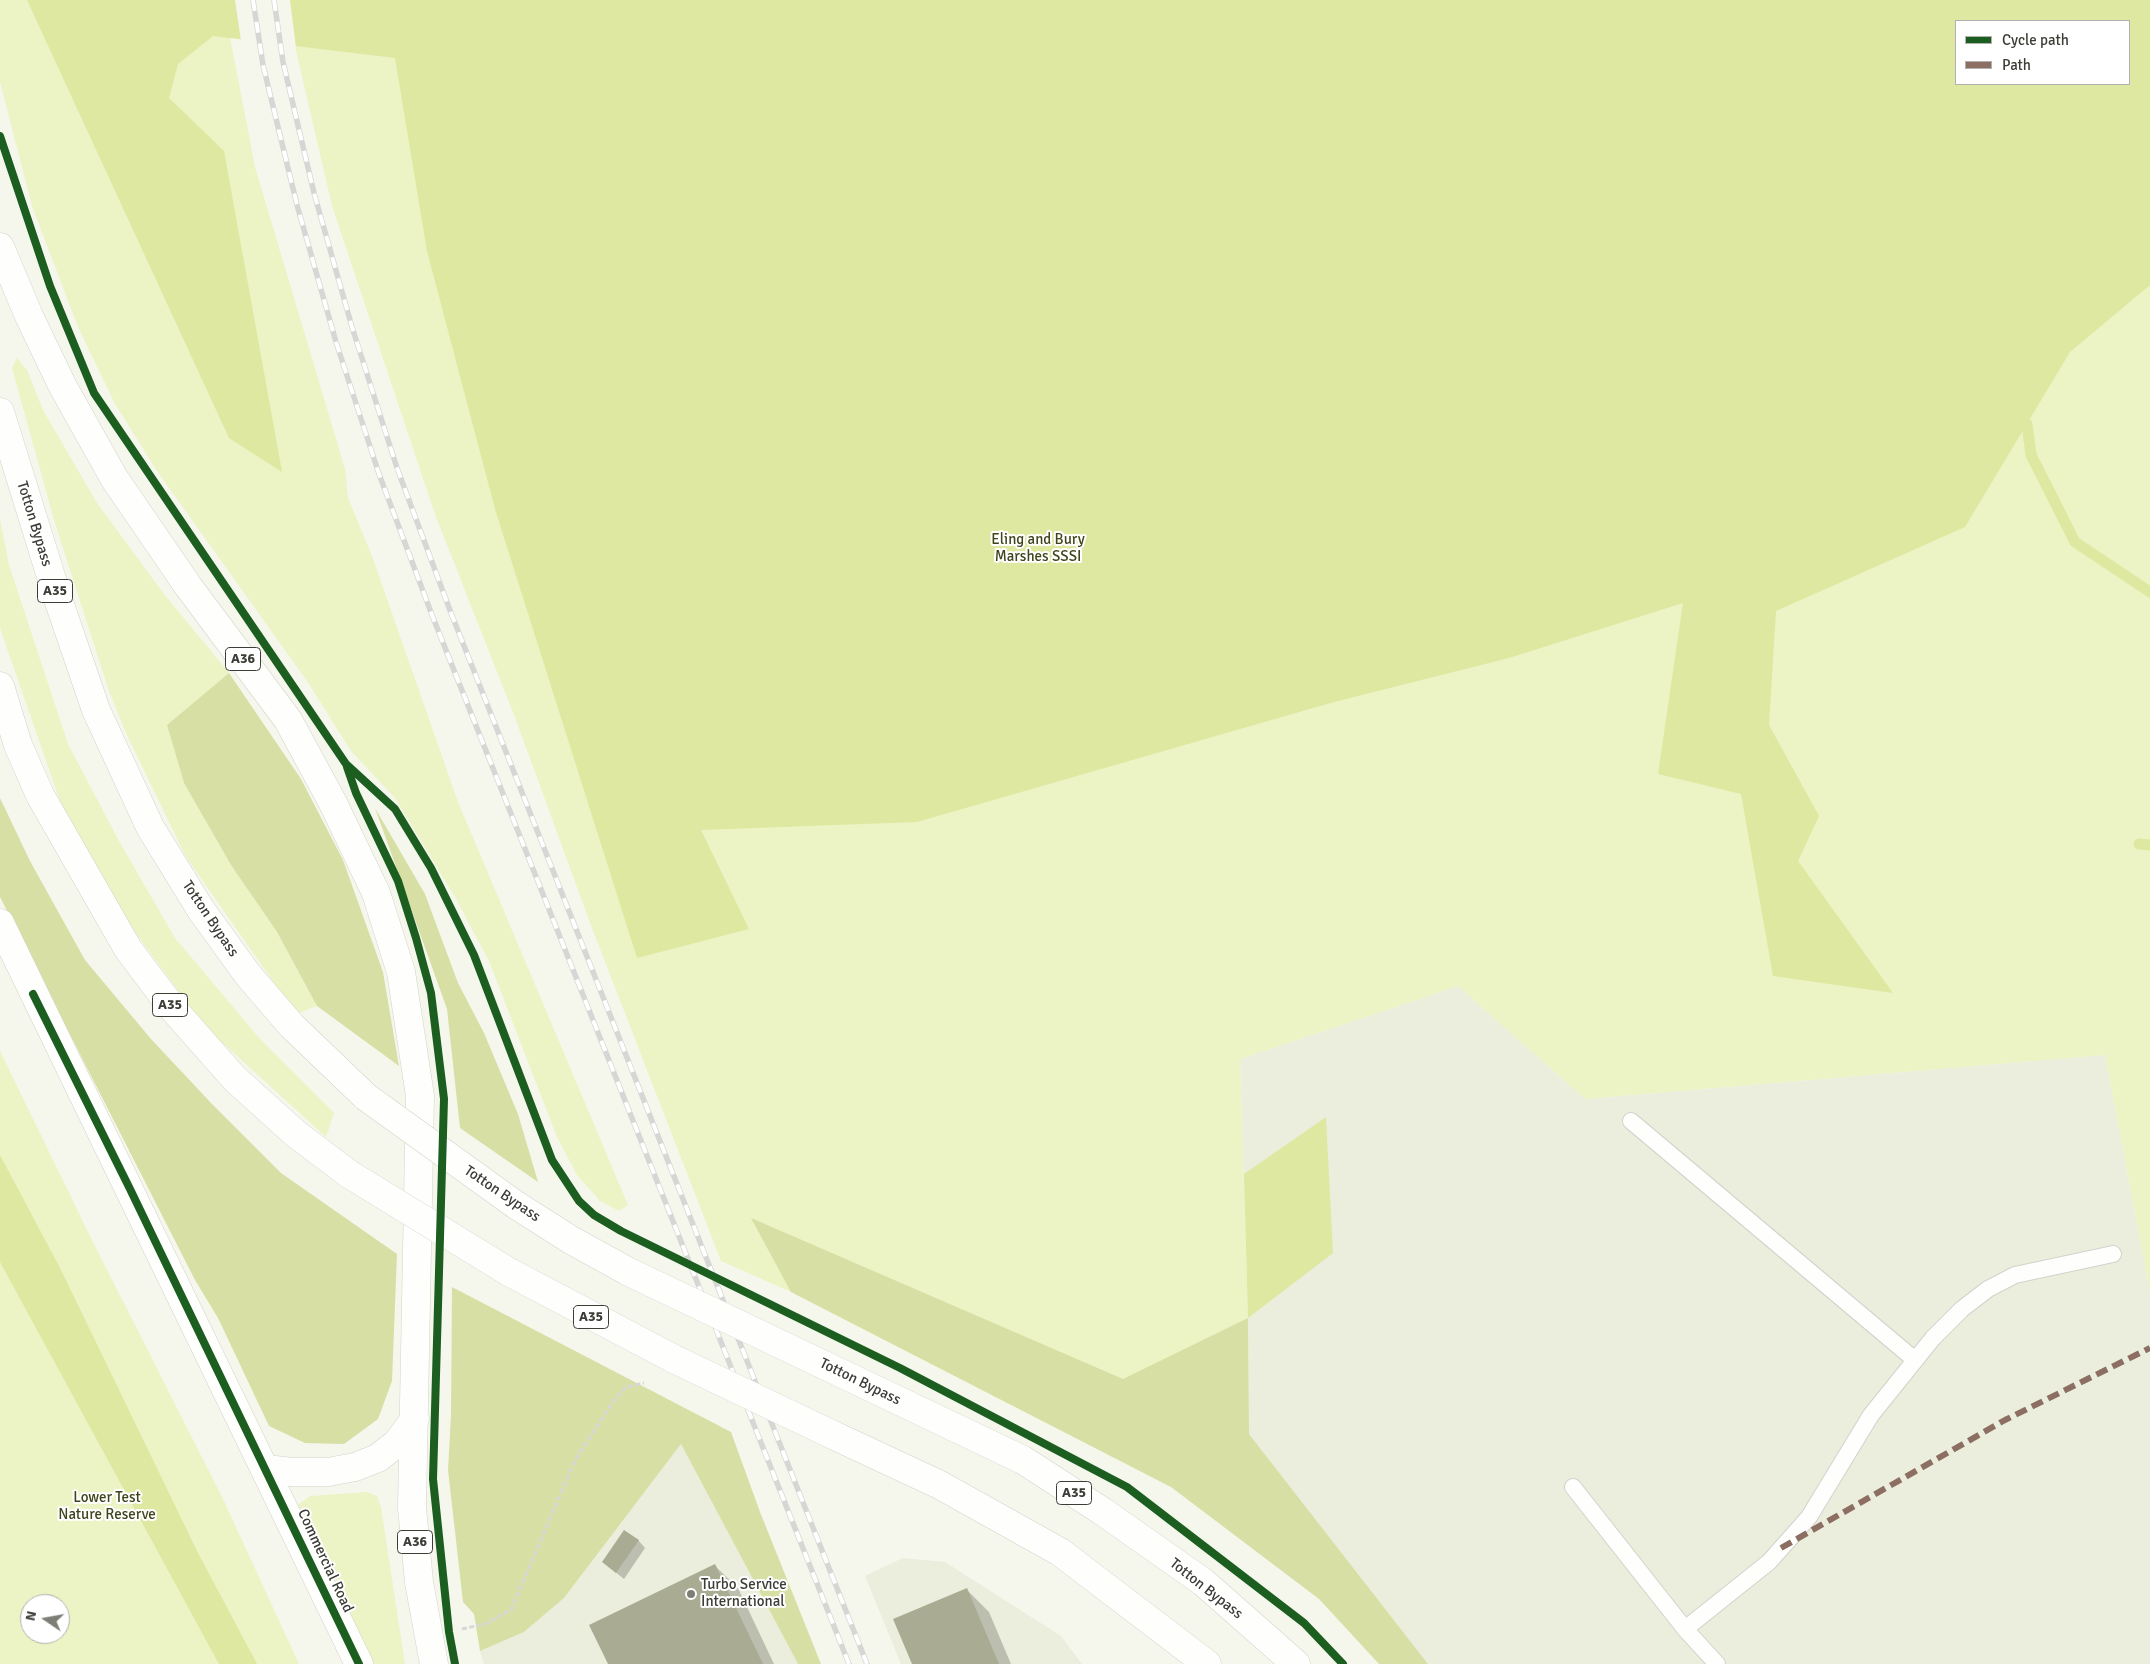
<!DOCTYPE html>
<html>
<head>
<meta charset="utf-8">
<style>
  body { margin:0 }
  #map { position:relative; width:2150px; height:1664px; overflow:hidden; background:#f5f7ed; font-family:Signika,sans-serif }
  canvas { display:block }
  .legend { position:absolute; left:1955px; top:20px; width:175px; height:65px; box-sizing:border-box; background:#fff; border:1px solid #b1b1af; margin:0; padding:6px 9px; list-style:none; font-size:15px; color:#3c3d36 }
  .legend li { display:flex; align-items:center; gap:10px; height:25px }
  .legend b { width:25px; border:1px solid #b1b1af }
  .north { position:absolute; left:20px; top:1594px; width:50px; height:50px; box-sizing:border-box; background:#fff; border:1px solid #b1b1af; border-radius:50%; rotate:282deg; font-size:14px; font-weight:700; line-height:20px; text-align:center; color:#3c3d36 }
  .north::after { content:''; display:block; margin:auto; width:18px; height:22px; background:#7d7e76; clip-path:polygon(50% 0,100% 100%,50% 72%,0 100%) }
</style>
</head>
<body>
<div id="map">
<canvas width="2150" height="1664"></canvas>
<ul class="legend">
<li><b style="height:6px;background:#1b5e20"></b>Cycle path</li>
<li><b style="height:6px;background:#8d6e63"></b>Path</li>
</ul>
<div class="north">N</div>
</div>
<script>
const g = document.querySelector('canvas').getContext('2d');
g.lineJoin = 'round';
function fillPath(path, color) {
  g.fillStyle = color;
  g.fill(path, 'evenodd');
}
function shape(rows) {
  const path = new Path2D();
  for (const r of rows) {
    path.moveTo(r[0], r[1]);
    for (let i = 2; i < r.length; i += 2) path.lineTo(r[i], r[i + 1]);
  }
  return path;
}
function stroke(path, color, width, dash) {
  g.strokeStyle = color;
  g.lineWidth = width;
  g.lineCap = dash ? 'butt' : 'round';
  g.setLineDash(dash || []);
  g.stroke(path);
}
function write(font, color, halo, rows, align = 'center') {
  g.font = font + ' Signika,sans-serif';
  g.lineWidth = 4;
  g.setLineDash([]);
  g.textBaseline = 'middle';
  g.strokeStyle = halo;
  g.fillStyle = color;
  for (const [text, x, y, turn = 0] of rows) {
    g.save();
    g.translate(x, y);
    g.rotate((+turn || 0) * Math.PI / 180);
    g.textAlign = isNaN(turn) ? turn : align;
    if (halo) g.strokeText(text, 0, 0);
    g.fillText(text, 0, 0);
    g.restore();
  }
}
const built = shape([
  [1458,986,1585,1099,2105,1055,2150,1291,2150,1664,1428,1664,1249,1434,1248,1318,1240,1059],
  [681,1444,798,1664,484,1664,480,1651,524,1632,564,1598],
  [903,1558,945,1562,1061,1636,1082,1664,901,1664,865,1576]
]);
const green = shape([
  [0,0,2150,0,2150,1292,2105,1055,1585,1099,1458,986,1240,1059,1248,1318,1249,1434,1171,1487,791,1292,721,1261,590,923,516,720,436,517,332,206,295,46,230,37,255,167,345,469,348,498,372,556,458,802,628,1205,619,1211,600,1201,577,1175,557,1137,489,961,455,897,395,798,351,751,307,681,157,471,114,402,78,327,32,206,0,82],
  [1956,21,2129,21,2129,84,1956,84],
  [17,358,27,370,43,410,97,503,164,594,229,673,167,725,184,783,231,865,277,932,317,1006,296,1014,186,857,125,731,108,688,54,520,12,368],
  [0,519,9,565,68,744,119,841,175,938,260,1039,334,1113,326,1137,205,1027,129,924,62,807,0,628],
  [0,1051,90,1236,223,1499,299,1664,0,1664],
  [30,1604,60,1604,60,1634,30,1634],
  [367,1492,377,1496,381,1507,405,1664,370,1664,300,1514,298,1505,310,1496]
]);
const forest = shape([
  [229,673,301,779,343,860,383,972,399,1066,317,1006,277,932,231,865,184,783,167,725],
  [0,798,30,861,85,960,151,1039,212,1104,281,1173,397,1254,392,1381,378,1419,344,1444,305,1443,269,1426,218,1318,195,1280,0,897],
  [375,808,425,894,458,983,484,1033,518,1114,538,1182,460,1128,447,1009],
  [751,1218,1123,1379,1248,1318,1249,1434,1428,1664,1379,1664,1319,1599,1171,1487,791,1292],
  [452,1287,731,1432,760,1512,821,1664,798,1664,681,1444,564,1598,524,1632,480,1651,474,1614,463,1602,448,1470,451,1415]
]);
const water = shape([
  [27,0,2150,0,2150,285,2070,352,1965,527,1776,611,1769,725,1819,816,1798,861,1893,993,1773,976,1741,794,1658,774,1683,603,1509,658,1334,702,917,822,701,830,749,929,637,958,495,509,427,251,395,58,213,36,178,64,169,98,224,151,282,472,229,438],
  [1956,21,2129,21,2129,84,1956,84],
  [1326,1117,1333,1253,1248,1318,1244,1174],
  [0,1155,60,1268,198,1553,257,1664,219,1664,0,1262]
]);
const pier = shape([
  [235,0,290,0,296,48,241,41]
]);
const shadow = shape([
  [638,1540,645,1548,624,1579,603,1562],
  [715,1566,738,1588,774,1664,609,1664],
  [966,1589,989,1612,1011,1664,914,1664]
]);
const stream = shape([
  [2027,424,2031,455,2075,542,2150,592],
  [2139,844,2150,845]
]);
const building = shape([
  [624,1530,639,1540,616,1573,602,1562],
  [715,1564,763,1664,608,1664,589,1625],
  [967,1588,999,1664,912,1664,893,1619]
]);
const path = shape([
  [462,1629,485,1624,511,1610,575,1460,615,1399,626,1387,644,1383]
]);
const service = shape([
  [1631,1121,1915,1360],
  [1573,1487,1685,1629,1717,1664],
  [1685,1629,1769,1562,1809,1517,1871,1415,1933,1338,1962,1309,1988,1289,2015,1275,2113,1254]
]);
const primary = shape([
  [0,247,29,316,62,385,114,478,188,586,288,720,333,803,376,893,401,972,420,1096,412,1508,419,1582,434,1664],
  [0,412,58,599,96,710,150,827,201,910,248,975,291,1025,366,1097],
  [0,686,18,745,40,795,128,949,174,1010,235,1079,296,1134,349,1174],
  [0,923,359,1664],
  [516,1205,571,1240,629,1272],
  [509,1272,674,1359],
  [824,1365,1023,1460,1102,1511,1203,1582,1296,1664],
  [833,1435,940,1485,1060,1552,1207,1664],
  [266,1469,292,1472,328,1472,355,1467,378,1458,397,1443,415,1419]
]);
const rail = shape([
  [253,0,263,65,297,205,336,342,379,474,432,615,849,1664],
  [274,0,283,62,314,193,352,327,397,468,451,613,867,1664]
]);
const primaryBridge = shape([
  [366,1097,516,1205],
  [349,1174,509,1272],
  [629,1272,824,1365],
  [674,1359,833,1435]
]);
const quiet = shape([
  [1781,1548,2005,1420,2150,1348]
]);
const cycleway = shape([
  [0,136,50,286,94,393,346,764,395,809,431,868,474,955,552,1160,579,1201,594,1215,621,1231,900,1368,1127,1487,1304,1623,1343,1664],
  [347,767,356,793,398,881,416,938,431,993,444,1099,433,1479,449,1632,455,1664],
  [33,994,130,1189,359,1664]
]);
const markers = [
  [691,1594,5,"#7d7e76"]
];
const shields = [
  [55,591,35],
  [243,659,35],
  [170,1005,35],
  [591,1317,35],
  [1074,1493,35],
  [415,1542,35]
];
const shieldNames = [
  ["A35",55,591],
  ["A36",243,659],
  ["A35",170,1005],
  ["A35",591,1317],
  ["A35",1074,1493],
  ["A36",415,1542]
];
const streetNames = [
  ["Totton Bypass",34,524,73],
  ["Totton Bypass",210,919,56],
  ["Totton Bypass",502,1194,34],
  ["Totton Bypass",860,1382,26],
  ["Commercial Road",325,1561,65],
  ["Totton Bypass",1206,1589,38]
];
const parkNames = [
  ["Eling and Bury",1038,540],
  ["Marshes SSSI",1038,557],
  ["Lower Test",107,1498],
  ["Nature Reserve",107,1515]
];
const poiNames = [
  ["Turbo Service",701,1585],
  ["International",701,1602]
];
fillPath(built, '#ebeedc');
fillPath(green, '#ecf3c5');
fillPath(forest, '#d8dfa4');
fillPath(water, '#dfe8a0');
fillPath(pier, '#f5f7ed');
fillPath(shadow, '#0003');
stroke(stream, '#dfe8a0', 11);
fillPath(building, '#a9ac93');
stroke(service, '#d2d3cc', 18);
stroke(primary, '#d2d3cc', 29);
stroke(path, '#d7d8d5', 3, [5, 2.5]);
stroke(service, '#fefefc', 16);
stroke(primary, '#fefefc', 28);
stroke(rail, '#d6d7d4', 5.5);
stroke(rail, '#fff', 4, [11]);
stroke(primaryBridge, '#d2d3cc', 29, []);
stroke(primaryBridge, '#fefefc', 28);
stroke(quiet, '#8d6e63', 6, [12, 6]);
stroke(cycleway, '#1b5e20', 8);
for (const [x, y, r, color] of markers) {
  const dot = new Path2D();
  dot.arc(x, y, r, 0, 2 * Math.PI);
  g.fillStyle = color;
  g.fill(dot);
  stroke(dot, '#fff', 2);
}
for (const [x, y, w] of shields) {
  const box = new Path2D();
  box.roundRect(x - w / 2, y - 11.5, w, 23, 4);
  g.fillStyle = '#fff';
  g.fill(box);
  stroke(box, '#3c3d36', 1);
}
write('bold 14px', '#3c3d36', null, shieldNames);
write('15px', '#3c3d36', '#fff', streetNames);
write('15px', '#40451c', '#fff', parkNames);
write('15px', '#3c3d36', '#fff', poiNames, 'left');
</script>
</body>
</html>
